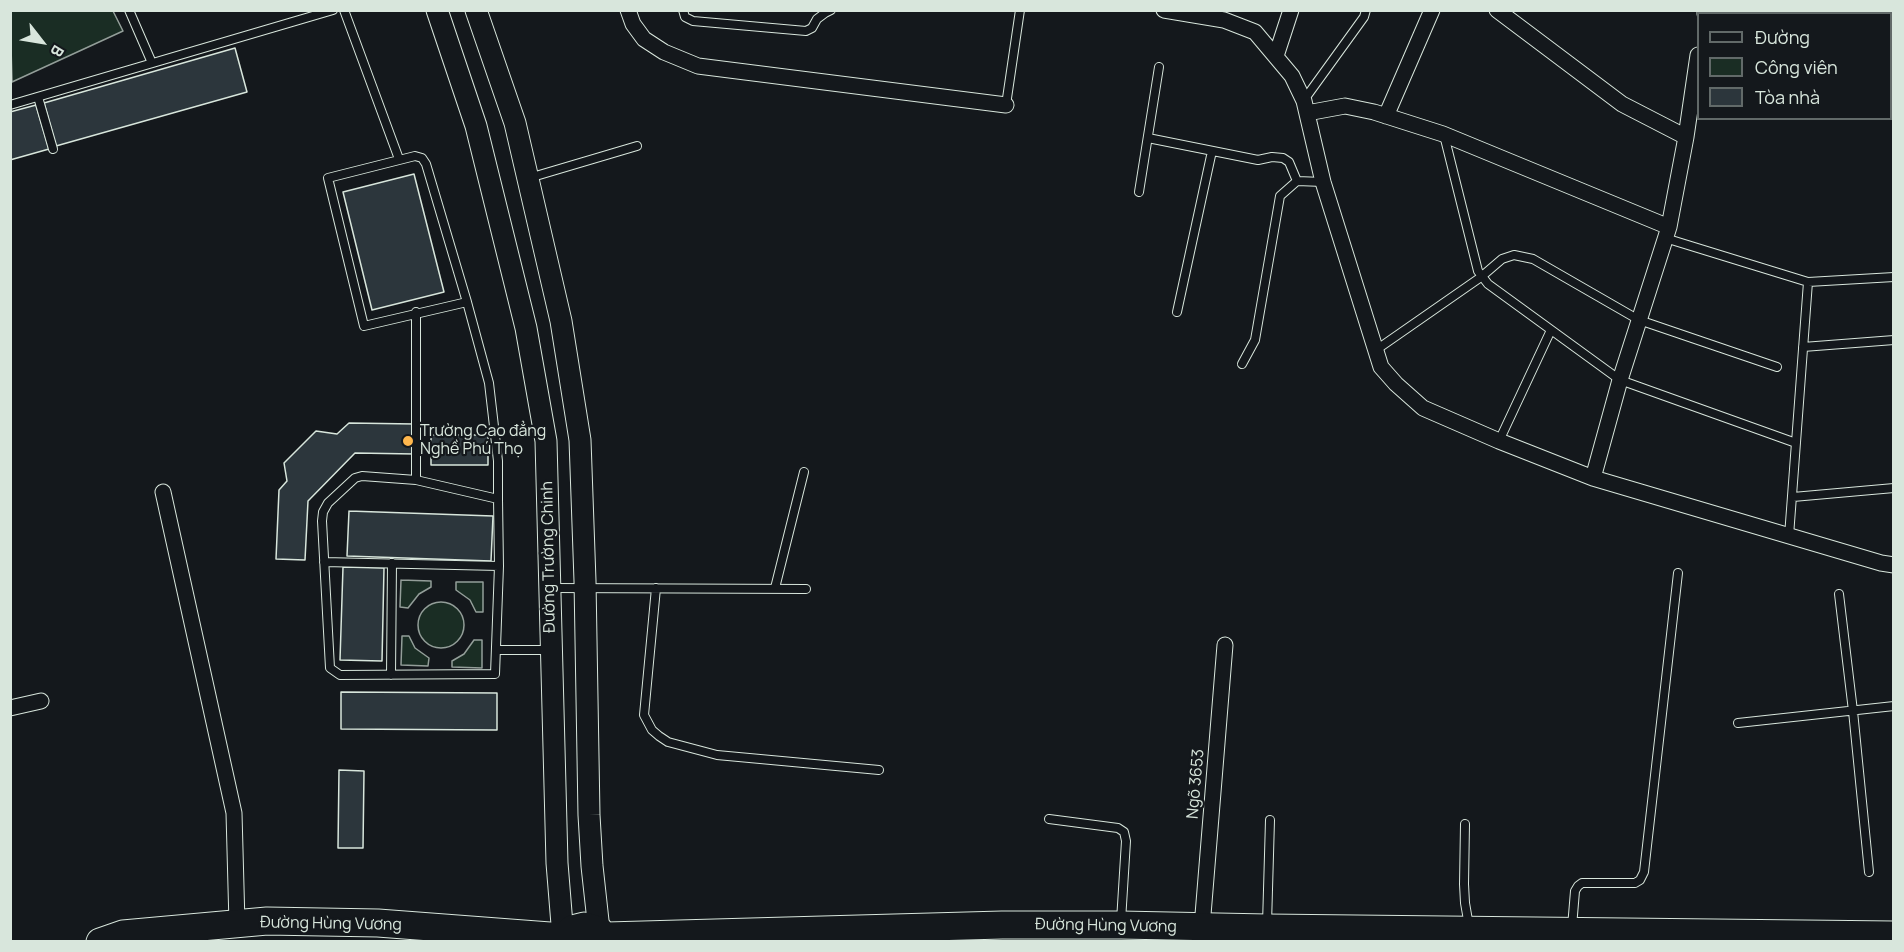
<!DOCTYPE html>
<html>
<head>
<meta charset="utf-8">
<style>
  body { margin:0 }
  #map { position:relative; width:1904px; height:952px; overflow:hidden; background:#14181c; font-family:Manrope,sans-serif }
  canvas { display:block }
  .frame { position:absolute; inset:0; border:12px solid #d8e6dc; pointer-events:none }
  .legend { position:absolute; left:1697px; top:12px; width:195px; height:108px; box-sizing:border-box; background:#14181c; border:2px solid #626a69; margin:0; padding:8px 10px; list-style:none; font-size:18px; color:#d8e6dc }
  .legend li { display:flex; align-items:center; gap:12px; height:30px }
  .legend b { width:30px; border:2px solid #626a69 }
  .north { position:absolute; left:12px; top:12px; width:60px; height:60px; -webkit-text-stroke:4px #14181c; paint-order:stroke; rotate:121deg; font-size:16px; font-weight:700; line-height:24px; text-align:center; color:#d8e6dc }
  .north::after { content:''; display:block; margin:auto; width:21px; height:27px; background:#d8e6dc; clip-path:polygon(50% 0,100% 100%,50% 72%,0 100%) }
</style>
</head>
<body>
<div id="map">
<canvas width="1904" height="952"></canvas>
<div class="frame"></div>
<ul class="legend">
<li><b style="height:8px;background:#14181c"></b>Đường</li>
<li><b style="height:16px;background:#1a2d24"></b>Công viên</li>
<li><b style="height:16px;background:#2c363c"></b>Tòa nhà</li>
</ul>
<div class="north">B</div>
</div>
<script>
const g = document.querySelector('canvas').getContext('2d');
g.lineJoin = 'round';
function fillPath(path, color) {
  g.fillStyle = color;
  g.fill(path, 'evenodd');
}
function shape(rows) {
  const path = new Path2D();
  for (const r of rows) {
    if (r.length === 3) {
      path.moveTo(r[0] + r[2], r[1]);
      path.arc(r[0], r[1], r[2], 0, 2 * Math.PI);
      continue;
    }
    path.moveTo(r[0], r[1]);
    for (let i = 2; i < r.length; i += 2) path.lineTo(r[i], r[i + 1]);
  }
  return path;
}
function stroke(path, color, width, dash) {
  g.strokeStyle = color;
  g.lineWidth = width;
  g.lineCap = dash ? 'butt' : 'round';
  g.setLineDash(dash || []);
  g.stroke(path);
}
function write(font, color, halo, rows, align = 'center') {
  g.font = font + ' Manrope,sans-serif';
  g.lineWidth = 4.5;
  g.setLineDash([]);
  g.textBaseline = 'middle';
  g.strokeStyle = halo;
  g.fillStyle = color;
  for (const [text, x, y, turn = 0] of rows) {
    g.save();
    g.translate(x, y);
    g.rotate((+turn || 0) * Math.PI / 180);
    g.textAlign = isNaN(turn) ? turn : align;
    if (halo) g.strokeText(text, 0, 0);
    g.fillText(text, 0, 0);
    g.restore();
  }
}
const green = shape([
  [10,11,113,11,123,31,12,82,10,11],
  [401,580,431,581,431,587,419,594,408,608,400,607,401,580],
  [456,582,483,582,483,612,476,612,470,600,456,590,456,582],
  [441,625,23],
  [402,636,409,636,415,648,429,658,428,666,401,665,402,636],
  [474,640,482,640,482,668,452,667,452,661,464,654,474,640]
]);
const building = shape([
  [235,48,247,92,56,146,44,103,235,48],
  [36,105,49,149,10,160,10,112,36,105],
  [414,174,444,292,372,310,343,192,414,174],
  [349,423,415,424,415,454,355,453,308,501,305,560,276,559,279,490,287,481,284,463,316,431,337,434,349,423],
  [431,435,488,435,488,465,431,465,431,435],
  [349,511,493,516,491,561,347,556,349,511],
  [343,567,384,568,382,661,340,660,343,567],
  [341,692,497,693,497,730,341,729,341,692],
  [339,770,364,771,363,848,338,848,339,770]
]);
const lane = shape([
  [129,10,152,63],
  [344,10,399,159],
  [683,10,685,17,693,21,806,31,812,28,817,19,825,13,831,10],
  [38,97,53,149],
  [1304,100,1364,17,1366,10],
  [10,105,333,10],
  [1006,105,1020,10],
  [1444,135,1478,271,1488,284,1620,380,1796,443],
  [1148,138,1258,160,1272,157,1283,158,1289,162,1297,181],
  [529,178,637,146],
  [1139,192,1159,67],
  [1665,238,1808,282,1894,277],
  [467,302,364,326,328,178,415,156,422,158,426,164,467,302,489,383,498,461,498,499,499,566,495,674,340,675,330,668,322,521,323,512,328,503,355,478,362,476,416,480,498,499],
  [1177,312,1212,151],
  [1803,347,1894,340],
  [1376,350,1481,277,1502,259,1514,255,1533,259,1639,320,1777,367],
  [1242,364,1255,340,1280,196,1297,181,1323,182],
  [1499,441,1551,330],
  [416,480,416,312],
  [1793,497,1894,488],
  [1789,536,1808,282],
  [324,562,499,566],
  [552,588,806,589],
  [656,588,644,715,652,730,659,736,668,742,717,755,879,770],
  [775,588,804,472],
  [1839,594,1853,711,1869,872],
  [496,650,551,650],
  [391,675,392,563],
  [1738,723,1894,706],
  [1049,819,1118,828,1124,832,1126,841,1121,921],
  [1465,824,1464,884,1465,903,1469,926],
  [1267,924,1270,820],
  [1572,927,1575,891,1578,886,1582,883,1635,883,1640,880,1644,872,1678,573]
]);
const street = shape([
  [628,10,633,24,644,39,664,52,698,66,1006,105],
  [1164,10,1224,20,1255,32,1292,76,1304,101,1323,182,1381,367,1396,384,1423,408,1499,441,1593,478,1881,563,1894,565],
  [1497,10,1622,104,1686,137],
  [1705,14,1705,10],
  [1276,56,1291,10],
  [1307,113,1345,106,1374,112,1443,134,1669,227],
  [1386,116,1432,10],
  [1593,478,1620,380,1669,227,1686,137,1698,55],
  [163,492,234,813,237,924],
  [10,708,41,701],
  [1202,927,1225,645]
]);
const secondary = shape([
  [437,10,476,126,526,328,546,441,557,863,563,937],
  [476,10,515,123,561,321,580,440,585,581,589,815,592,866,599,930]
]);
const highway = shape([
  [607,936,1002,925,1121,925,1267,928,1894,935],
  [100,942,123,934,267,921,378,923,563,937],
  [560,942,572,929,584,926,599,930,610,942]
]);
const markers = [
  [408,441,6,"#ffb74d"]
];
const poiNames = [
  ["Trường Cao đẳng",420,432],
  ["Nghề Phú Thọ",420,450]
];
const streetNames = [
  ["Đường Trường Chinh",549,557,-91],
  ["Ngõ 3653",1196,784,-85],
  ["Đường Hùng Vương",331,924,1],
  ["Đường Hùng Vương",1106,926,1]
];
fillPath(green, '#1a2d24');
stroke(green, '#939e99', 1.5);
fillPath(building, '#2c363c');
stroke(building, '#d8e6dc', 1.5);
stroke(lane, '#d8e6dc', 10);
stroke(street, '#d8e6dc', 17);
stroke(secondary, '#d8e6dc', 23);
stroke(highway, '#d8e6dc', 29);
stroke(lane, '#14181c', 8);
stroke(street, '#14181c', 15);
stroke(secondary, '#14181c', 21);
stroke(highway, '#14181c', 27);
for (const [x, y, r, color] of markers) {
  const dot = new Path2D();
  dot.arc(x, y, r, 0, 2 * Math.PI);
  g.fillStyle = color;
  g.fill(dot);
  stroke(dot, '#14181c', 2);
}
write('16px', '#d8e6dc', '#14181c', poiNames, 'left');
write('16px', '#d8e6dc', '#14181c', streetNames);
</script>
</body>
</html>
